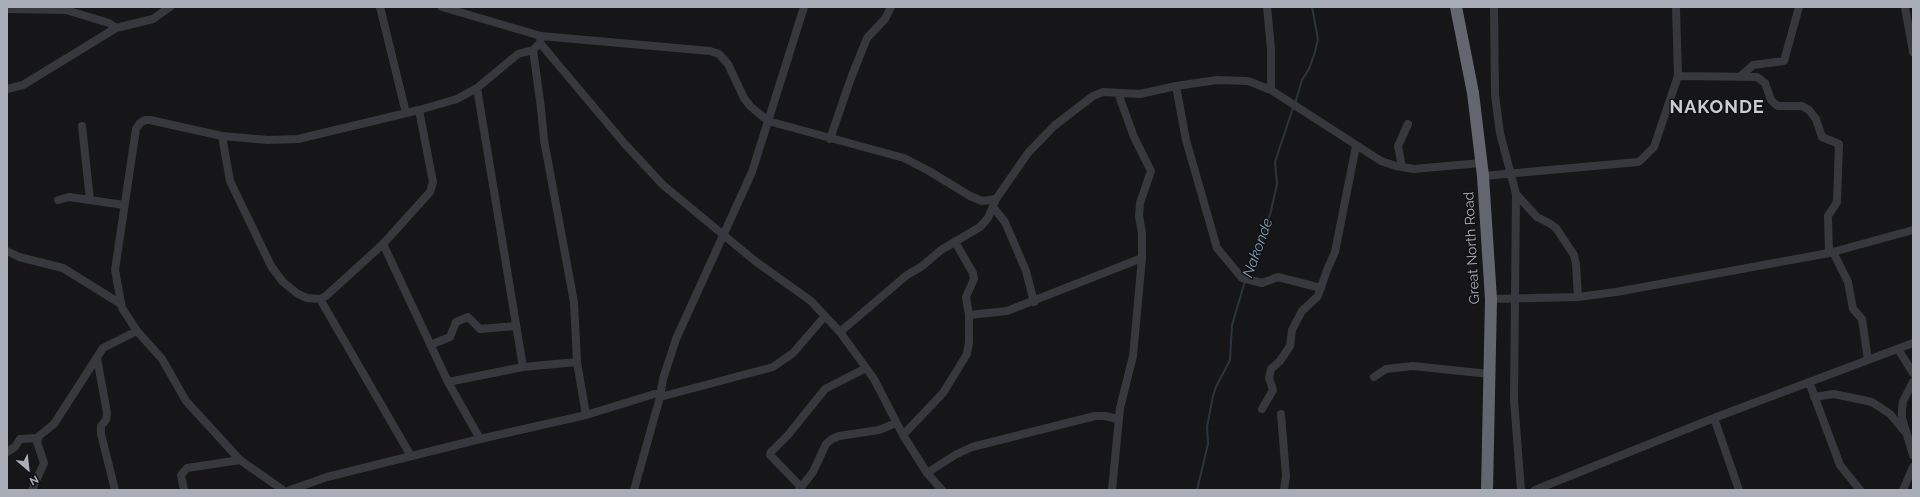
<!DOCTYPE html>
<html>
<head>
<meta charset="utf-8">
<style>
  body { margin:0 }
  #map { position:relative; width:1920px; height:497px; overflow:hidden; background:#161618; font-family:Raleway,sans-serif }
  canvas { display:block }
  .frame { position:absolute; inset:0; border:8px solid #a8adb8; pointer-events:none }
  .north { position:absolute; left:8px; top:449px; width:40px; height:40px; -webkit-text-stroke:3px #111113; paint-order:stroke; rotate:152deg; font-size:11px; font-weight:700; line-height:16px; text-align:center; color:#a8adb8 }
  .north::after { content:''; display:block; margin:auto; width:14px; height:18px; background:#a8adb8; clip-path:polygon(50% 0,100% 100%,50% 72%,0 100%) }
</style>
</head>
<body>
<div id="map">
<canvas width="1920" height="497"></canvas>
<div class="frame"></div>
<div class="north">N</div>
</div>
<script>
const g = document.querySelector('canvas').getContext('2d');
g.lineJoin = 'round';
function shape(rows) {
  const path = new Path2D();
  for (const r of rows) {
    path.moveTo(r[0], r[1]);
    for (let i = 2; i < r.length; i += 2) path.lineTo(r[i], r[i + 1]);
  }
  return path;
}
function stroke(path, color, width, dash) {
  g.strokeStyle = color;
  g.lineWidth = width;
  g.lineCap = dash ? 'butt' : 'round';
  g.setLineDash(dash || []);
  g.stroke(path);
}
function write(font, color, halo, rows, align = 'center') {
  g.font = font + ' Raleway,sans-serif';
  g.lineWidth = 3;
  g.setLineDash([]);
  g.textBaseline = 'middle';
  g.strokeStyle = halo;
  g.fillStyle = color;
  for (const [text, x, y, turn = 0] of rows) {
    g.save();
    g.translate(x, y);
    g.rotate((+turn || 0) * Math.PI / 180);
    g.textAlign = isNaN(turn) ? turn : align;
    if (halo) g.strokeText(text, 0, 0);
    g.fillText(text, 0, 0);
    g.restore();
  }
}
const stream = shape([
  [1295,104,1302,80,1309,69,1315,52,1318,39,1312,7],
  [1247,277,1262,239,1271,211,1277,184,1275,162,1293,108],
  [1197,490,1208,444,1207,427,1213,396,1216,387,1230,360,1232,325,1245,281]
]);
const minor = shape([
  [380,7,406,113],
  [442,7,541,36,710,51,719,54,728,64,744,98,750,106,768,121,904,158,929,171,970,196,982,201,996,199,1028,153,1054,126,1093,96,1103,92,1140,94,1176,86,1217,80,1248,81,1271,90,1381,161,1396,166,1414,169,1481,163],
  [1267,7,1271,49,1271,90],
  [1494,7,1495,95,1500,133,1516,194,1514,400,1521,490],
  [1905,7,1913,52],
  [7,9,66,10,109,23,116,28],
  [540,43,624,143,663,185,755,261,811,301,825,316,840,332,874,379,903,435,927,473,942,490],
  [533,50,541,108,544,140,574,302,577,362,586,415],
  [1678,76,1757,77,1765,83,1771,100,1775,104,1778,106,1802,106,1809,110,1816,119,1822,137,1839,144,1837,202,1828,216,1829,253],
  [1741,76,1753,65,1784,61,1799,7],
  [1176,86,1186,140,1217,248,1242,278,1262,283,1278,277,1321,288],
  [477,88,523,367],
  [7,89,23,85,116,28,153,19,170,7],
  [82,126,90,200],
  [222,136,230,181,271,266,283,282,298,294,307,298,320,299,326,296,383,244,430,192,433,182,419,110],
  [830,139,851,78,867,38,885,19,891,7],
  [1402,167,1398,146,1408,124],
  [1483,176,1638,162,1641,160,1654,147,1678,76,1676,7],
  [1516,194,1537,217,1549,223,1556,228,1574,255,1576,264,1578,297],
  [58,200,69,197,124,205],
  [993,207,1005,222,1026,271,1034,302],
  [383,244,448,382,480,439],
  [7,251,19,257,63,268,121,304],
  [1833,252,1848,282,1853,309,1862,319,1868,360],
  [320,299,411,456],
  [1491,299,1578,297,1616,292,1829,253,1913,230],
  [969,315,1007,311,1142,258],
  [840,332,907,275,921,267,941,250,980,227,988,218,996,199],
  [430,345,450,337,456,322,468,317,480,329,516,326],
  [1898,349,1913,373],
  [97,358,107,413,106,420,101,426,101,434,115,490],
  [1374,377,1386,369,1413,366,1489,374],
  [448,382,523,367,577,362],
  [1809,382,1840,465,1860,490],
  [1913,382,1903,401,1902,410,1902,418,1913,455],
  [660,397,773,367,793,353,825,316],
  [1814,397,1834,394,1872,402,1890,414,1906,433],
  [1262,409,1273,390,1269,378,1271,369,1280,361,1290,346,1292,330,1302,311,1318,296,1327,270,1335,252,1356,146],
  [1281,414,1286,476,1284,490],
  [1714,418,1739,490],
  [903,435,943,393,967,354,969,342,969,315,966,297,974,279,973,273,955,242],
  [7,452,15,447,20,439,38,438],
  [927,473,955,455,972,447,1095,416,1105,416,1118,419],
  [801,487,770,455,771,452,788,435,825,389,866,368],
  [32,490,44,463,37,442,39,436,54,424,103,348,137,331],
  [184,490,181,475,187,468,240,460],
  [283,490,240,460,186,401,162,359,137,331,122,308,115,270,136,129,140,123,145,120,150,120,222,136,268,140,298,139,419,110,457,99,477,88,518,54,533,50,540,43,541,36],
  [290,490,327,477,480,439,586,415,661,392],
  [634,490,660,397,663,379,676,339,752,172,804,7],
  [799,490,813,472,826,444,832,439,839,436,879,430,896,423],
  [1112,490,1120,408,1133,356,1142,258,1142,233,1139,216,1140,203,1151,171,1134,137,1118,93],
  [1535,490,1714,418,1913,343],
  [1903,490,1913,467]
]);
const highway = shape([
  [1456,7,1473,93,1483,176,1491,299,1487,490]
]);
const streetNames = [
  ["Great North Road",1472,248,-93]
];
const waterNames = [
  ["Nakonde",1258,248,-70]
];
const districtNames = [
  ["NAKONDE",1717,108]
];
stroke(stream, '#2c353c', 2);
stroke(minor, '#37383d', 8);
stroke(highway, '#63666e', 12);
write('14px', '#a8adb8', '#111113', streetNames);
write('italic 15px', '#7f9bb3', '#111113', waterNames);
g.letterSpacing = '1px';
write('bold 18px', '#c9ccd4', '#111113', districtNames);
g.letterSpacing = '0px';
</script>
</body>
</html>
